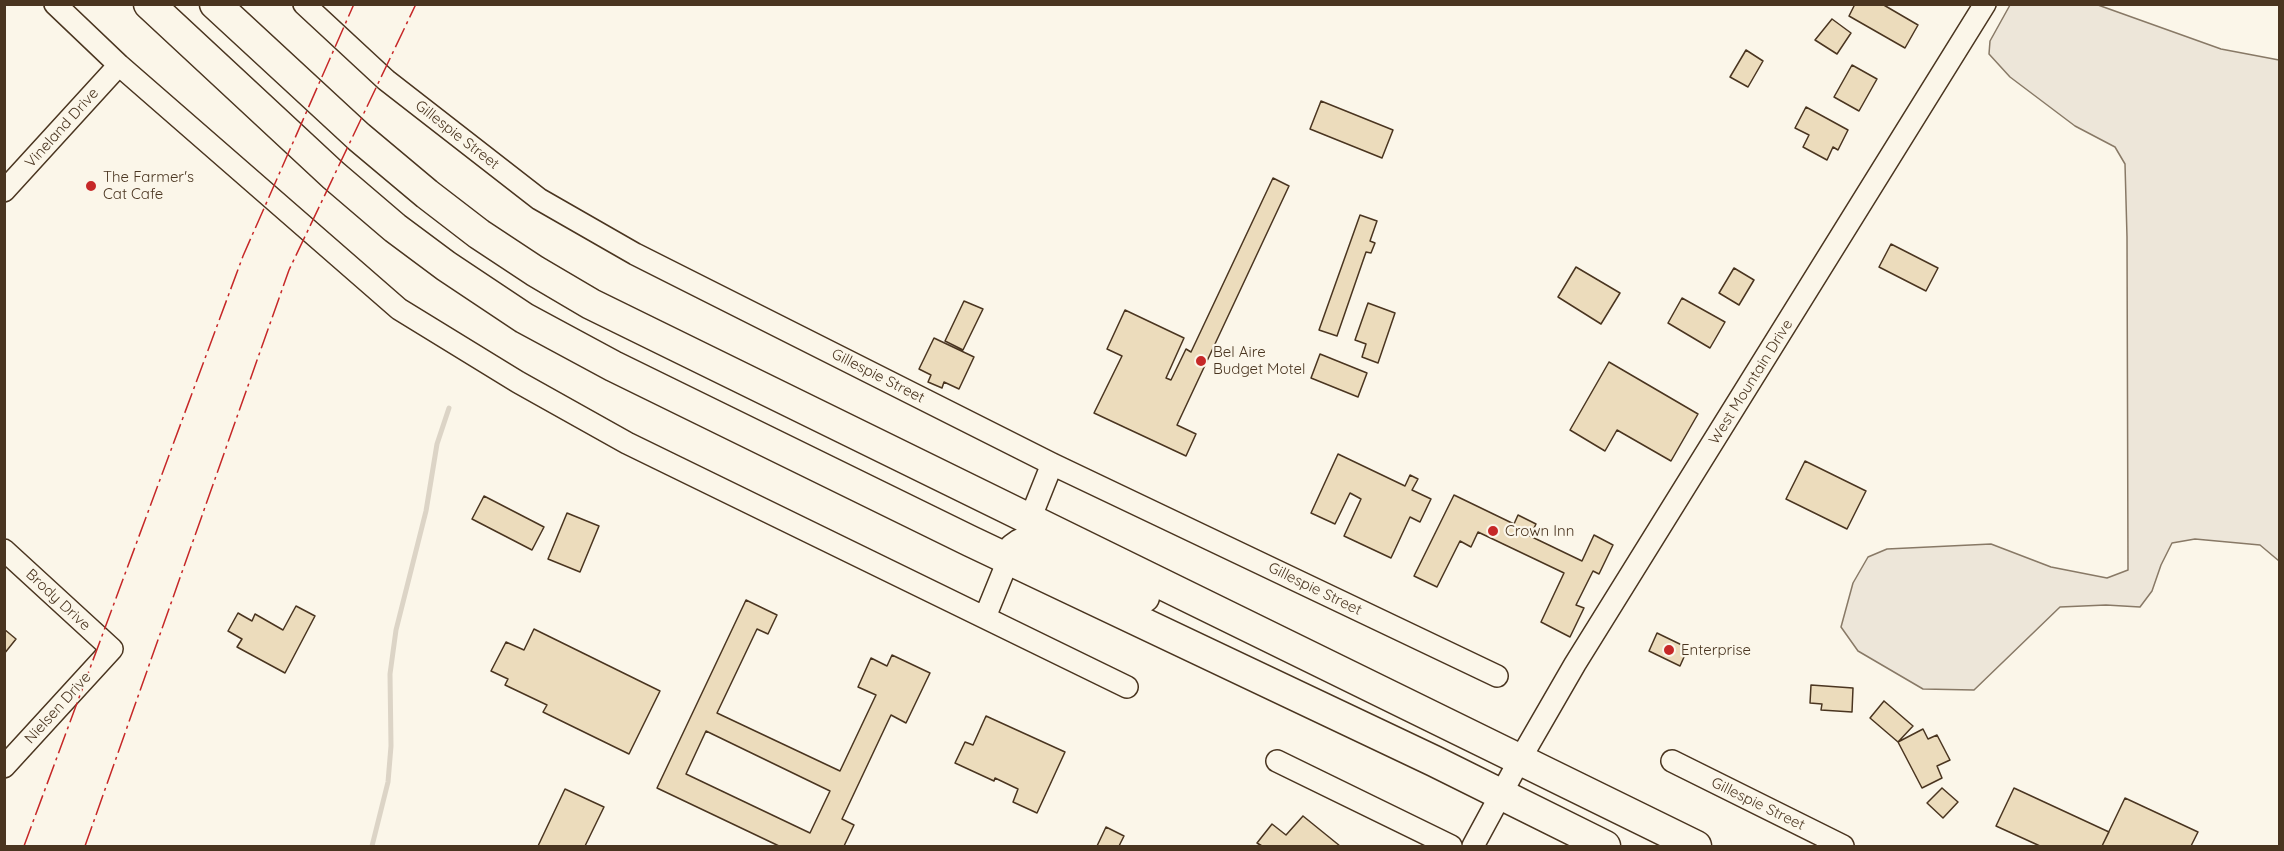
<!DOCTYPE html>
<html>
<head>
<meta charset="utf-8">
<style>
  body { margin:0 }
  #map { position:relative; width:2284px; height:851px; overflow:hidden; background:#fbf6e9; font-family:Quicksand,sans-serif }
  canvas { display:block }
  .frame { position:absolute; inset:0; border:6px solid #4a3520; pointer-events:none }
</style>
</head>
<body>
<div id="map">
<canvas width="2284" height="851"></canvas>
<div class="frame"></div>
</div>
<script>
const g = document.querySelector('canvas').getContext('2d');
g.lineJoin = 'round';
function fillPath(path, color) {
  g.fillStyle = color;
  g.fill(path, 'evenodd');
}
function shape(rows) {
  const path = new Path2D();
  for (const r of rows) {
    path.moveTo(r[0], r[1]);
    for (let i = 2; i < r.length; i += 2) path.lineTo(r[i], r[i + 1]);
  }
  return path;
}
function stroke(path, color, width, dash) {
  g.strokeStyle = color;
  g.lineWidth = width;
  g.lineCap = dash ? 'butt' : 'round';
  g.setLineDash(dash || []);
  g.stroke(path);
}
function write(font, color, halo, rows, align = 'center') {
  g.font = font + ' Quicksand,sans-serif';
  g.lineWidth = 4.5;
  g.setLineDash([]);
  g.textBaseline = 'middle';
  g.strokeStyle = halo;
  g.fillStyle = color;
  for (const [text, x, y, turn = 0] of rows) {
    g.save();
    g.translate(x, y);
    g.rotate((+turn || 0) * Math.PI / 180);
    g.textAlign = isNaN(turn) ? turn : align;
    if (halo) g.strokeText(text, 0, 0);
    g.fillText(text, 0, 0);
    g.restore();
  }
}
const green = shape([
  [2010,5,2098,5,2221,49,2279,60,2279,561,2260,545,2195,539,2172,543,2161,565,2152,591,2140,607,2106,605,2060,607,1974,690,1923,689,1858,651,1841,627,1853,583,1868,557,1887,549,1991,544,2051,567,2107,578,2128,570,2127,237,2125,164,2115,147,2075,126,2010,77,1989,54,1990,41,2010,5]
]);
const stream = shape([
  [372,846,388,782,391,746,390,674,396,630,426,511,437,444,449,408]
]);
const building = shape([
  [1855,4,1882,4,1918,25,1905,48,1849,16,1855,4],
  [1832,19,1851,33,1837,54,1815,40,1832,19],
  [1746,50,1763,61,1748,87,1730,77,1746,50],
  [1852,65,1877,79,1859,111,1834,97,1852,65],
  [1321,101,1393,130,1382,158,1310,129,1321,101],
  [1806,107,1848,130,1838,150,1833,147,1827,160,1803,147,1809,135,1795,128,1806,107],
  [1273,178,1289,186,1177,425,1196,434,1186,456,1094,413,1122,356,1107,349,1125,310,1184,338,1166,378,1171,380,1186,349,1191,352,1273,178],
  [1360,215,1377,221,1370,241,1375,243,1371,253,1366,252,1337,336,1319,330,1360,215],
  [1891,244,1938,268,1926,291,1879,267,1891,244],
  [1576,267,1620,293,1601,324,1558,297,1576,267],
  [1734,268,1754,280,1739,305,1719,293,1734,268],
  [1682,298,1725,322,1710,348,1668,323,1682,298],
  [964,301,983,309,963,350,945,341,964,301],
  [1368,303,1395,313,1378,363,1362,357,1366,344,1355,340,1368,303],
  [934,338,974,357,959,389,944,382,942,388,928,382,931,375,919,369,934,338],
  [1320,354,1367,373,1358,397,1311,378,1320,354],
  [1609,362,1698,414,1671,461,1617,430,1605,451,1570,430,1609,362],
  [1338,454,1405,486,1410,475,1418,479,1412,490,1431,499,1420,522,1410,517,1391,558,1344,536,1361,499,1350,493,1335,524,1311,513,1338,454],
  [1805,461,1866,491,1847,529,1786,499,1805,461],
  [1454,495,1514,524,1518,515,1536,524,1530,536,1582,561,1594,535,1613,545,1599,574,1593,571,1576,605,1584,608,1570,637,1541,622,1564,573,1478,532,1471,547,1460,541,1437,587,1414,576,1454,495],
  [484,496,544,527,532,550,472,519,484,496],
  [567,513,599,526,580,572,548,559,567,513],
  [746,600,777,615,768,634,757,629,717,713,840,771,876,695,858,687,871,658,887,666,892,655,930,673,906,723,891,715,842,819,854,825,844,846,779,846,657,788,746,600],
  [706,731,830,791,810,833,686,774,706,731],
  [296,606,315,616,285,673,237,647,242,639,228,631,238,613,252,621,255,614,283,630,296,606],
  [4,629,16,639,4,654,4,629],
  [534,629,660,691,629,754,543,712,547,705,505,685,508,679,491,671,506,642,524,650,534,629],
  [1657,633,1688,648,1680,666,1649,651,1657,633],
  [1811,685,1853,688,1852,712,1821,710,1822,704,1810,703,1811,685],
  [1884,701,1913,726,1898,742,1870,718,1884,701],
  [986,716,1065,752,1037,813,1013,802,1018,789,995,778,994,781,955,763,965,742,973,745,986,716],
  [1923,729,1928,739,1937,735,1950,760,1937,766,1942,778,1922,788,1898,742,1923,729],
  [1942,788,1958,802,1943,818,1927,803,1942,788],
  [2014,788,2109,832,2102,846,2040,846,1996,826,2014,788],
  [565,789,604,807,585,846,538,846,565,789],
  [2125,798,2198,832,2191,846,2102,846,2125,798],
  [1303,816,1340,846,1262,846,1257,843,1272,824,1286,835,1303,816],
  [1106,827,1124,836,1119,846,1097,846,1106,827]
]);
const minor = shape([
  [55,4,119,65,399,309,518,382,627,443,1127,687],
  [304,4,386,80,539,199,635,254,1052,464,1497,676],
  [4,191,119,65],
  [1030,519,1052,464],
  [4,550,112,649,4,767],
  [985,617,1009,558],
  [1277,761,1451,846],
  [1672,761,1843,846],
  [1473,846,1519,761,1575,664,1985,4]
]);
const highway = shape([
  [149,4,333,175,395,228,446,266,524,318,613,366,970,541,1434,761,1605,846],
  [215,4,359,137,427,194,479,234,535,271,591,304,1696,846],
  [1009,558,1014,549,1021,544,1031,545,1144,597]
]);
const power = shape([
  [24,846,243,256,354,4],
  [85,846,289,270,416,4]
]);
const markers = [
  [91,186,6,"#c62828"],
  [1201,361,6,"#c62828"],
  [1493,531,6,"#c62828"],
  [1669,650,6,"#c62828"]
];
const streetNames = [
  ["Vineland Drive",62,128,-48],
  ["Gillespie Street",457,135,38],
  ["Gillespie Street",878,376,27],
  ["West Mountain Drive",1751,382,-58],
  ["Gillespie Street",1315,589,26],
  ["Brody Drive",58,600,43],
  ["Nielsen Drive",58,708,-48],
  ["Gillespie Street",1758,804,26]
];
const poiNames = [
  ["The Farmer's",103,177],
  ["Cat Cafe",103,194],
  ["Bel Aire",1213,352],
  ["Budget Motel",1213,369],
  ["Crown Inn",1505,531],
  ["Enterprise",1681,650]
];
fillPath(green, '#ede6d9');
stroke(green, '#887966', 1.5);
stroke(stream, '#dcd4c6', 5);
fillPath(building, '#ecdcbc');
stroke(building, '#4a3520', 1.5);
stroke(minor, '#4a3520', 24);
stroke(highway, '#4a3520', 33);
stroke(minor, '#fbf6e9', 21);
stroke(highway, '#fbf6e9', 30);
stroke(power, '#c62828', 1.5, [21, 4.5, 3, 4.5]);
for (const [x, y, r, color] of markers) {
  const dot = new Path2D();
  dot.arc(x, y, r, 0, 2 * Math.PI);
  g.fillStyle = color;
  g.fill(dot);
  stroke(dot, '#fbf6e9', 2);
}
write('15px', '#4a3520', '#fbf6e9', streetNames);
write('15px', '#4a3520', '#fbf6e9', poiNames, 'left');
</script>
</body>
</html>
